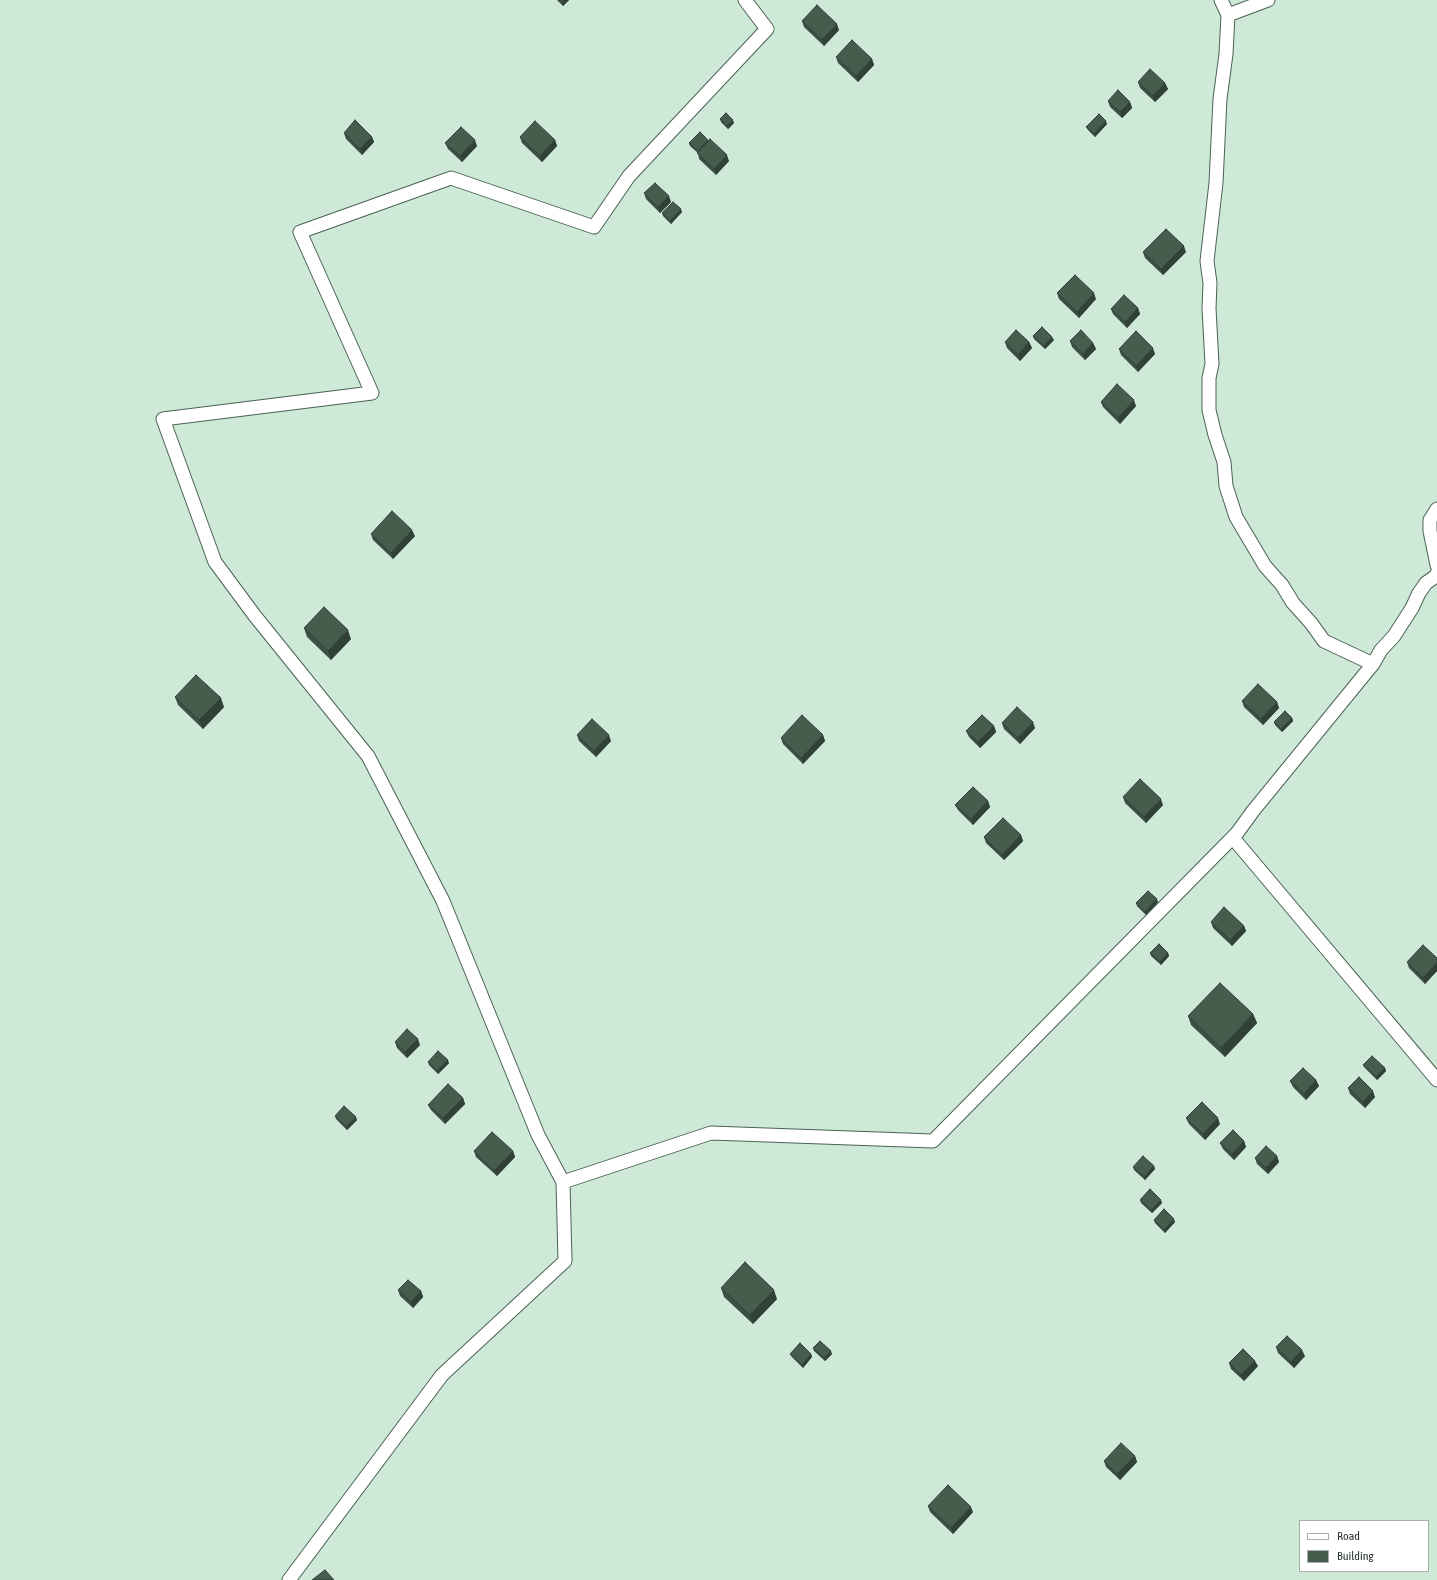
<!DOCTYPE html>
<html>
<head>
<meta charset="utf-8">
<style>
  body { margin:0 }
  #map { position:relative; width:1437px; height:1580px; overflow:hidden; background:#cee9d7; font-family:"Asap Condensed",sans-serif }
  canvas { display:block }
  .legend { position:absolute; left:1299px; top:1520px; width:130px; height:52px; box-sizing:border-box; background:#fff; border:1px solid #a9adab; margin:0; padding:5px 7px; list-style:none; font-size:12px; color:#29332d }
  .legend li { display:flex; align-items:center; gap:8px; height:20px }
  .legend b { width:20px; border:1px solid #a9adab }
</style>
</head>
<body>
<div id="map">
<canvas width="1437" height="1580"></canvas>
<ul class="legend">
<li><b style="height:5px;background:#fff"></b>Road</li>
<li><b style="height:11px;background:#465d4e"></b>Building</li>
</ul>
</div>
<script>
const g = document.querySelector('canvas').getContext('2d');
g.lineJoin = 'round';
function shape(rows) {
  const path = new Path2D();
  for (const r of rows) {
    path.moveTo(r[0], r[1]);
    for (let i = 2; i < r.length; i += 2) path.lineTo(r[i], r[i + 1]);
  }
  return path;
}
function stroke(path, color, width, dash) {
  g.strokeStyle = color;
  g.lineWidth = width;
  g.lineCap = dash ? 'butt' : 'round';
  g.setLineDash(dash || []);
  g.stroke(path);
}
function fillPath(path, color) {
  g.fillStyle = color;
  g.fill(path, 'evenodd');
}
const street = shape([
  [1221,0,1228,15,1268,0],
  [1437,509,1430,520,1430,531,1437,565],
  [1373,664,1381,650,1394,636,1412,608,1419,593,1426,583,1436,576,1437,573],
  [1233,838,1437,1080],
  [563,1182,711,1133,933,1141,1237,833,1253,811,1373,664,1324,641,1311,623,1293,603,1282,585,1265,566,1236,517,1226,486,1224,462,1215,435,1209,410,1209,378,1212,364,1209,308,1210,283,1207,261,1216,183,1220,99,1226,54,1228,15],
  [289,1580,442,1375,565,1261,563,1182,538,1135,443,901,368,756,255,616,215,562,163,419,372,393,300,232,451,178,594,227,629,176,767,29,745,0]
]);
const wall = shape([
  [557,0,569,0,563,6],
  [802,21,839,30,824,46,804,27],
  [836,57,872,59,874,65,858,82,838,63],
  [1138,82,1165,83,1168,89,1155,102,1140,88],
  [1108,101,1130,102,1132,108,1122,118,1110,107],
  [720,119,734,123,728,129,721,122],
  [1107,124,1095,137,1088,130,1086,127],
  [344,133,372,137,374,142,362,155,346,139],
  [520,137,555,140,557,146,542,162,522,143],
  [709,141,729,161,716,175,699,159,698,153,690,146,689,143],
  [445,143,477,146,462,162,448,149],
  [644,193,671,202,660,213,646,199],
  [682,212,671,224,663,216,662,213],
  [1143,252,1186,252,1163,275,1145,258],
  [1057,293,1096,299,1079,318,1059,299],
  [1138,308,1140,314,1127,328,1113,314,1111,309],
  [1033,336,1054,340,1045,349,1034,339],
  [1070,341,1093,343,1096,349,1085,360,1072,347],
  [1005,342,1029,342,1032,348,1020,361,1007,348],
  [1119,349,1155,354,1138,372,1121,355],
  [1101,402,1136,406,1120,424,1103,407],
  [371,534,415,536,393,559,373,540],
  [304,628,351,639,331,660,307,637],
  [175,697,224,707,203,729,178,705],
  [1242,701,1277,702,1279,708,1263,725,1244,707],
  [1292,718,1293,721,1282,732,1275,725,1274,722],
  [1002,723,1035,728,1020,744,1004,729],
  [994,726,996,732,980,748,969,737,966,731],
  [577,735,611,741,596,757,579,741],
  [823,735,825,741,803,764,783,744,781,738],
  [1123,797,1163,805,1146,823,1125,803],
  [988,801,990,807,973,825,958,810,955,805],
  [1021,835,1023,841,1004,860,986,843,984,837],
  [1158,902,1146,915,1137,906,1136,903],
  [1211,922,1244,926,1246,931,1232,946,1213,928],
  [1150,953,1168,953,1169,956,1161,965,1151,956],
  [1437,958,1437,971,1425,984,1409,968,1407,962],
  [1253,1014,1257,1023,1225,1057,1191,1025,1188,1016],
  [395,1042,420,1045,407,1058,397,1048],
  [428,1062,449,1063,438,1074,429,1065],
  [1363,1065,1385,1068,1386,1071,1377,1080,1364,1067],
  [1316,1080,1319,1086,1306,1100,1293,1087,1290,1081],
  [1348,1088,1375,1097,1365,1108,1350,1094],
  [463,1098,465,1104,445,1124,431,1110,428,1105],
  [335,1116,357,1120,347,1130,336,1119],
  [1186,1118,1220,1124,1205,1140,1189,1124],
  [1244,1141,1246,1147,1234,1160,1223,1149,1220,1143],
  [474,1151,513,1151,515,1157,497,1176,476,1157],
  [1277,1156,1279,1162,1268,1174,1257,1164,1255,1158],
  [1154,1166,1155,1169,1145,1180,1134,1170,1133,1167],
  [1140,1200,1162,1203,1152,1213,1141,1203],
  [1154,1220,1175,1222,1165,1233,1155,1223],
  [721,1288,777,1299,753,1324,724,1297],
  [398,1290,421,1291,423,1297,413,1308,400,1296],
  [1276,1347,1305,1356,1294,1368,1278,1353],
  [813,1348,832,1354,825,1361,814,1351],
  [790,1354,811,1354,812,1357,803,1368,791,1356],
  [1229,1363,1258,1366,1244,1381,1231,1369],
  [1135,1456,1137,1462,1120,1480,1106,1467,1104,1461],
  [928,1506,973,1512,953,1534,930,1512]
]);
const shadedWall = shape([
  [565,0,569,0,563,6,562,3],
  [837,24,839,30,824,46,822,40],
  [872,59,874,65,858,82,856,76],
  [1165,83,1168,89,1155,102,1153,96],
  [1130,102,1132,108,1122,118,1120,112],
  [733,120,734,123,728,129,727,126],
  [1106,121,1107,124,1095,137,1094,134],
  [372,137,374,142,362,155,360,149],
  [475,140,477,146,462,162,460,156],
  [555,140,557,146,542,162,540,156],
  [708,140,710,143,699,154,698,151],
  [727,155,729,161,716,175,714,169],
  [669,196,671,202,660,213,658,207],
  [681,209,682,212,671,224,670,221],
  [1184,246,1186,252,1163,275,1161,269],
  [1094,293,1096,299,1079,318,1077,312],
  [1138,308,1140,314,1127,328,1125,322],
  [1052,337,1054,340,1045,349,1044,346],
  [1029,342,1032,348,1020,361,1018,355],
  [1093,343,1096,349,1085,360,1083,354],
  [1153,348,1155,354,1138,372,1136,366],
  [1134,400,1136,406,1120,424,1118,418],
  [412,530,415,536,393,559,391,553],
  [348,630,351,639,331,660,328,651],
  [221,698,224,707,203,729,199,720],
  [1277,702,1279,708,1263,725,1261,719],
  [1292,718,1293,721,1282,732,1281,729],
  [1033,722,1035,728,1020,744,1018,738],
  [994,726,996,732,980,748,978,742],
  [609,735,611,741,596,757,594,751],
  [823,735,825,741,803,764,801,758],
  [1161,799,1163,805,1146,823,1144,817],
  [988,801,990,807,973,825,971,819],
  [1021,835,1023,841,1004,860,1002,855],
  [1157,899,1158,902,1146,915,1145,912],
  [1244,926,1246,931,1232,946,1230,940],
  [1168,953,1169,956,1161,965,1160,962],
  [1437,963,1437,971,1425,984,1423,978],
  [1253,1014,1257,1023,1225,1057,1221,1048],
  [418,1039,420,1045,407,1058,405,1052],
  [448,1060,449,1063,438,1074,437,1071],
  [1385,1068,1386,1071,1377,1080,1376,1077],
  [1316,1080,1319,1086,1306,1100,1304,1094],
  [1373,1091,1375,1097,1365,1108,1363,1102],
  [463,1098,465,1104,445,1124,443,1118],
  [356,1117,357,1120,347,1130,346,1127],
  [1218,1118,1220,1124,1205,1140,1203,1134],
  [1244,1141,1246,1147,1234,1160,1232,1154],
  [513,1151,515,1157,497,1176,494,1171],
  [1277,1156,1279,1162,1268,1174,1266,1168],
  [1154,1166,1155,1169,1145,1180,1144,1177],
  [1161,1200,1162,1203,1152,1213,1151,1210],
  [1174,1219,1175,1222,1165,1233,1164,1230],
  [774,1290,777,1299,753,1324,750,1315],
  [421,1291,423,1297,413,1308,411,1302],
  [1302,1350,1305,1356,1294,1368,1291,1362],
  [831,1351,832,1354,825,1361,824,1358],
  [811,1354,812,1357,803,1368,802,1365],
  [1255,1361,1258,1366,1244,1381,1241,1375],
  [1135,1456,1137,1462,1120,1480,1117,1474],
  [971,1507,973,1512,953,1534,951,1528]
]);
const building = shape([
  [559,0,565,0,562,3,559,0],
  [817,5,837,24,822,40,802,21,817,5],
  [852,40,872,59,856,76,836,57,852,40],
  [1150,69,1165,83,1153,96,1138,82,1150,69],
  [1118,90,1130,102,1120,112,1108,101,1118,90],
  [726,113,733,120,727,126,720,119,726,113],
  [1099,114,1106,121,1094,134,1086,127,1099,114],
  [355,120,372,137,360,149,344,133,355,120],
  [535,121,555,140,540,156,520,137,535,121],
  [461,127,475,140,460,156,445,143,461,127],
  [700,132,708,140,698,151,689,143,700,132],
  [710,139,727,155,714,169,697,153,710,139],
  [655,183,669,196,658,207,644,193,655,183],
  [673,202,681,209,670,221,662,213,673,202],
  [1166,229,1184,246,1161,269,1143,252,1166,229],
  [1075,275,1094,293,1077,312,1057,293,1075,275],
  [1124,295,1138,308,1125,322,1111,309,1124,295],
  [1042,327,1052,337,1044,346,1033,336,1042,327],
  [1016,330,1029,342,1018,355,1005,342,1016,330],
  [1081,330,1093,343,1083,354,1070,341,1081,330],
  [1136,331,1153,348,1136,366,1119,349,1136,331],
  [1117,384,1134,400,1118,418,1101,402,1117,384],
  [392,511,412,530,391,553,371,534,392,511],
  [324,607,348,630,328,651,304,628,324,607],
  [196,675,221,698,199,720,175,697,196,675],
  [1258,684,1277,702,1261,719,1242,701,1258,684],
  [1017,707,1033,722,1018,738,1002,723,1017,707],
  [1285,711,1292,718,1281,729,1274,722,1285,711],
  [802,715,823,735,801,758,781,738,802,715],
  [982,715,994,726,978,742,966,731,982,715],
  [592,719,609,735,594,751,577,735,592,719],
  [1140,779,1161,799,1144,817,1123,797,1140,779],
  [973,787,988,801,971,819,955,805,973,787],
  [1003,818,1021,835,1002,855,984,837,1003,818],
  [1148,891,1157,899,1145,912,1136,903,1148,891],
  [1224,907,1244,926,1230,940,1211,922,1224,907],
  [1159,944,1168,953,1160,962,1150,953,1159,944],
  [1423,945,1437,958,1437,963,1423,978,1407,962,1423,945],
  [1220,983,1253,1014,1221,1048,1188,1016,1220,983],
  [407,1029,418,1039,405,1052,395,1042,407,1029],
  [438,1051,448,1060,437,1071,428,1062,438,1051],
  [1372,1056,1385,1068,1376,1077,1363,1065,1372,1056],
  [1303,1068,1316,1080,1304,1094,1290,1081,1303,1068],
  [1359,1077,1373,1091,1363,1102,1348,1088,1359,1077],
  [448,1084,463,1098,443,1118,428,1105,448,1084],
  [1202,1102,1218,1118,1203,1134,1186,1118,1202,1102],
  [344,1106,356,1117,346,1127,335,1116,344,1106],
  [1233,1130,1244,1141,1232,1154,1220,1143,1233,1130],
  [492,1132,513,1151,494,1171,474,1151,492,1132],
  [1266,1146,1277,1156,1266,1168,1255,1158,1266,1146],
  [1143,1156,1154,1166,1144,1177,1133,1167,1143,1156],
  [1150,1189,1161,1200,1151,1210,1140,1200,1150,1189],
  [1164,1209,1174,1219,1164,1230,1154,1220,1164,1209],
  [745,1262,774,1290,750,1315,721,1288,745,1262],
  [408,1280,421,1291,411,1302,398,1290,408,1280],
  [1287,1336,1302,1350,1291,1362,1276,1347,1287,1336],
  [820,1341,831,1351,824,1358,813,1348,820,1341],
  [800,1343,811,1354,802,1365,790,1354,800,1343],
  [1243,1349,1255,1361,1241,1375,1229,1363,1243,1349],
  [1121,1443,1135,1456,1117,1474,1104,1461,1121,1443],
  [948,1485,971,1507,951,1528,928,1506,948,1485],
  [325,1570,334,1580,312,1580,325,1570]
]);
stroke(street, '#4a6253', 15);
stroke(street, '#fff', 13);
fillPath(wall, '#3c5043');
fillPath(shadedWall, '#314137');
fillPath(building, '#465d4e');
stroke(building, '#314137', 1);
</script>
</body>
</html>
